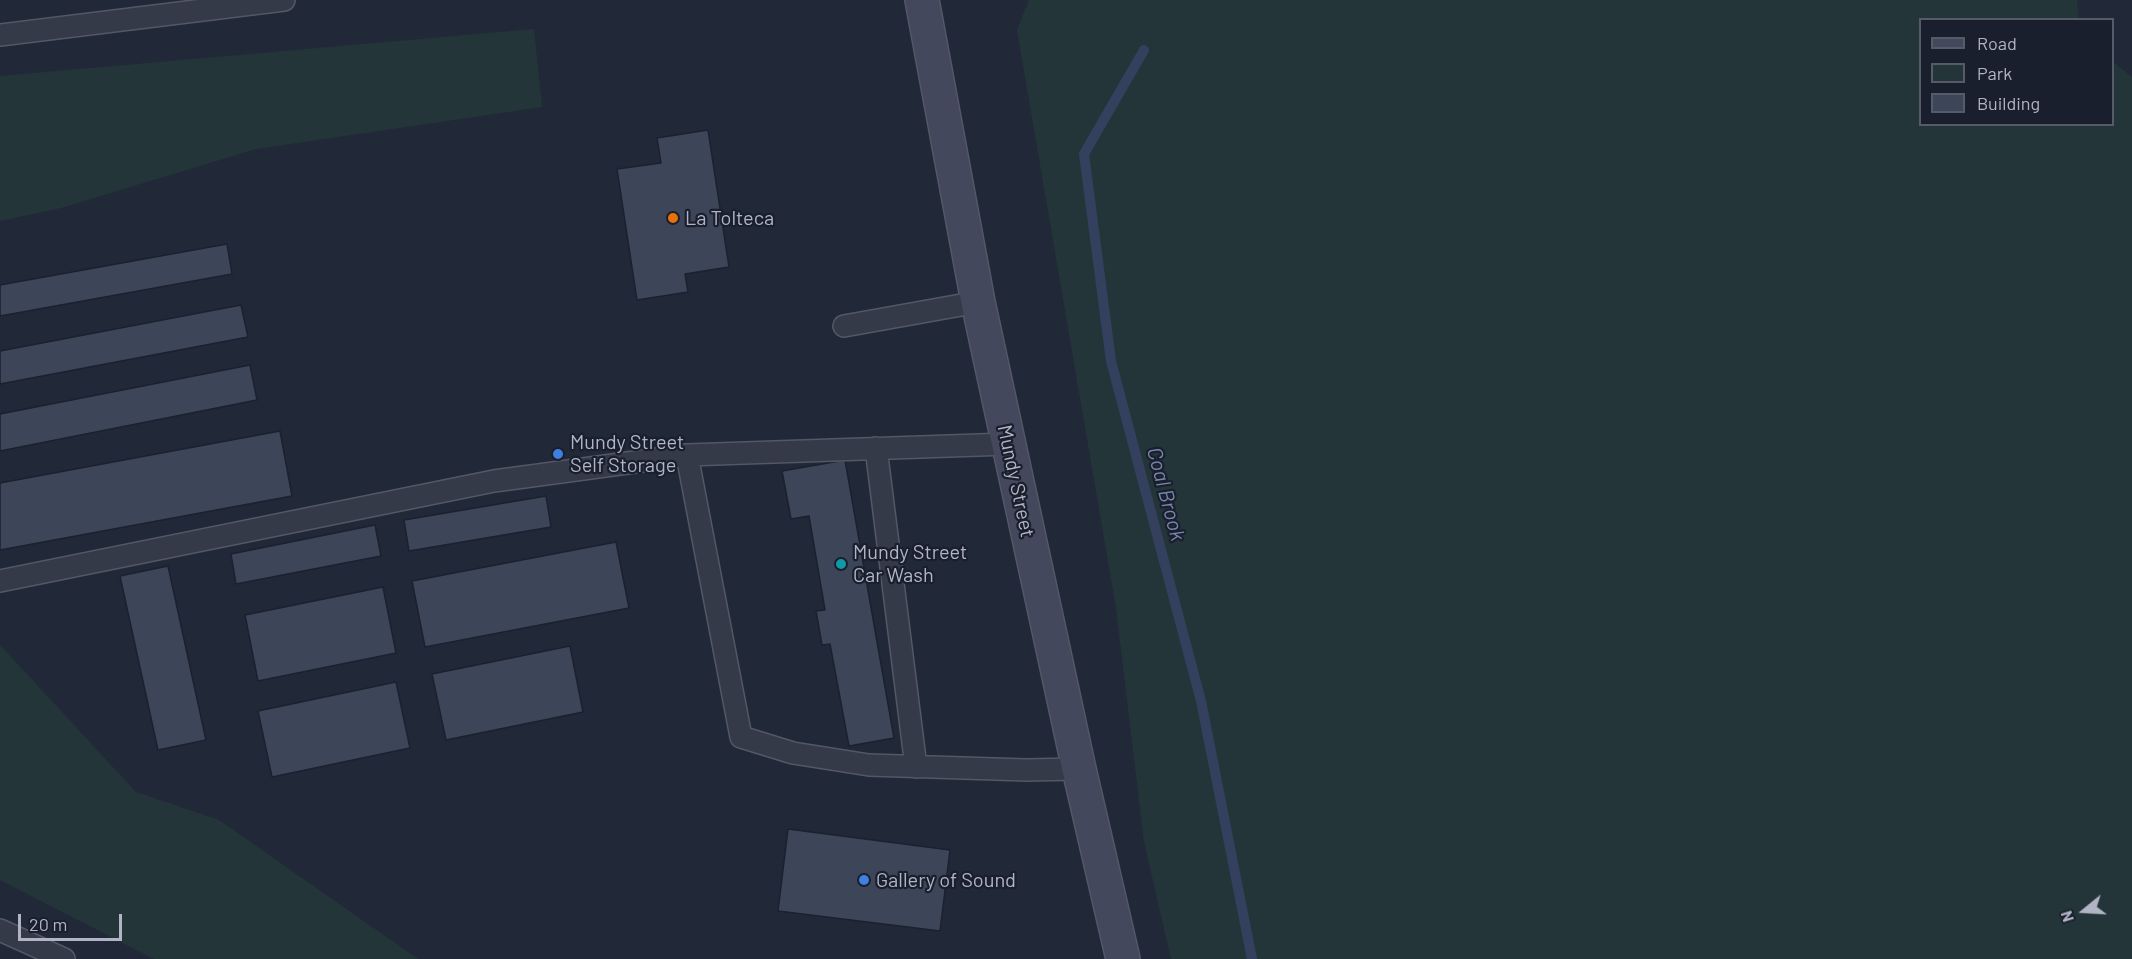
<!DOCTYPE html>
<html>
<head>
<meta charset="utf-8">
<style>
  body { margin:0 }
  #map { position:relative; width:2132px; height:959px; overflow:hidden; background:#212838; font-family:Barlow,sans-serif }
  canvas { display:block }
  .legend { position:absolute; left:1919px; top:18px; width:195px; height:108px; box-sizing:border-box; background:#1a1f2d; border:2px solid #565b6a; margin:0; padding:8px 10px; list-style:none; font-size:18px; color:#b0b4c5 }
  .legend li { display:flex; align-items:center; gap:12px; height:30px }
  .legend b { width:30px; border:2px solid #565b6a }
  .north { position:absolute; left:2054px; top:881px; width:60px; height:60px; -webkit-text-stroke:4px #1a1f2d; paint-order:stroke; rotate:252deg; font-size:16px; font-weight:700; line-height:24px; text-align:center; color:#b0b4c5 }
  .north::after { content:''; display:block; margin:auto; width:21px; height:27px; background:#b0b4c5; clip-path:polygon(50% 0,100% 100%,50% 72%,0 100%) }
  .scale { position:absolute; left:18px; top:914px; width:104px; height:27px; box-sizing:border-box; border:3px solid #b0b4c5; border-top:0; padding-left:8px; font-size:18px; line-height:21px; white-space:nowrap; color:#b0b4c5; -webkit-text-stroke:4px #1a1f2d; paint-order:stroke }
</style>
</head>
<body>
<div id="map">
<canvas width="2132" height="959"></canvas>
<ul class="legend">
<li><b style="height:8px;background:#43485c"></b>Road</li>
<li><b style="height:16px;background:#24353a"></b>Park</li>
<li><b style="height:16px;background:#3d4558"></b>Building</li>
</ul>
<div class="north">N</div>
<div class="scale">20 m</div>
</div>
<script>
const g = document.querySelector('canvas').getContext('2d');
g.lineJoin = 'round';
function fillPath(path, color) {
  g.fillStyle = color;
  g.fill(path, 'evenodd');
}
function shape(rows) {
  const path = new Path2D();
  for (const r of rows) {
    path.moveTo(r[0], r[1]);
    for (let i = 2; i < r.length; i += 2) path.lineTo(r[i], r[i + 1]);
  }
  return path;
}
function stroke(path, color, width, dash) {
  g.strokeStyle = color;
  g.lineWidth = width;
  g.lineCap = dash ? 'butt' : 'round';
  g.setLineDash(dash || []);
  g.stroke(path);
}
function write(font, color, halo, rows, align = 'center') {
  g.font = font + ' Barlow,sans-serif';
  g.lineWidth = 4.5;
  g.setLineDash([]);
  g.textBaseline = 'middle';
  g.strokeStyle = halo;
  g.fillStyle = color;
  for (const [text, x, y, turn = 0] of rows) {
    g.save();
    g.translate(x, y);
    g.rotate((+turn || 0) * Math.PI / 180);
    g.textAlign = isNaN(turn) ? turn : align;
    if (halo) g.strokeText(text, 0, 0);
    g.fillText(text, 0, 0);
    g.restore();
  }
}
const green = shape([
  [1029,0,2077,0,2079,19,1920,20,1920,124,2112,124,2113,62,2132,77,2132,959,1171,959,1144,842,1116,608,1017,30],
  [534,29,542,107,256,149,61,208,0,221,0,76],
  [0,645,136,792,219,820,418,959,154,959,0,880]
]);
const stream = shape([
  [1144,50,1084,154,1111,361,1201,701,1252,959]
]);
const building = shape([
  [708,130,729,267,685,274,688,292,637,300,617,169,661,163,657,138,708,130],
  [227,244,232,274,0,316,0,285,227,244],
  [241,305,248,337,0,384,0,351,241,305],
  [250,365,257,400,0,451,0,414,250,365],
  [280,431,292,496,0,550,0,483,280,431],
  [845,460,894,738,849,746,830,644,822,645,816,611,825,610,809,516,791,519,782,471,845,460],
  [546,496,551,527,409,551,404,520,546,496],
  [375,525,381,556,236,584,231,554,375,525],
  [616,542,629,608,425,647,412,581,616,542],
  [168,566,206,740,158,750,120,576,168,566],
  [383,587,396,653,258,681,245,615,383,587],
  [570,646,583,712,446,740,432,674,570,646],
  [396,682,410,748,272,777,258,711,396,682],
  [788,829,950,850,940,931,778,911,788,829]
]);
const service = shape([
  [0,35,284,0],
  [844,326,978,302],
  [876,448,916,767],
  [687,455,741,737,793,753,869,765,1026,770,1079,769],
  [0,581,494,481,687,455,1008,444],
  [0,930,64,959]
]);
const secondary = shape([
  [922,0,978,302,1079,769,1123,959]
]);
const markers = [
  [673,218,6,"#e8710a"],
  [558,454,6,"#3f7fe0"],
  [841,564,6,"#0f9aa8"],
  [864,880,6,"#3f7fe0"]
];
const poiNames = [
  ["La Tolteca",685,218],
  ["Mundy Street",570,442],
  ["Self Storage",570,465],
  ["Mundy Street",853,552],
  ["Car Wash",853,575],
  ["Gallery of Sound",876,880]
];
const streetNames = [
  ["Mundy Street",1016,481,78]
];
const waterNames = [
  ["Coal Brook",1166,494,75]
];
fillPath(green, '#24353a');
stroke(stream, '#35405f', 10);
fillPath(building, '#3d4558');
stroke(building, '#1c212f', 1.5);
stroke(service, '#535766', 24);
stroke(secondary, '#535766', 36);
stroke(service, '#353a49', 21);
stroke(secondary, '#43485c', 33);
for (const [x, y, r, color] of markers) {
  const dot = new Path2D();
  dot.arc(x, y, r, 0, 2 * Math.PI);
  g.fillStyle = color;
  g.fill(dot);
  stroke(dot, '#1a1f2d', 2);
}
write('20px', '#b0b4c5', '#1a1f2d', poiNames, 'left');
write('20px', '#b0b4c5', '#1a1f2d', streetNames);
write('italic 21px', '#7886ad', '#1a1f2d', waterNames);
</script>
</body>
</html>
